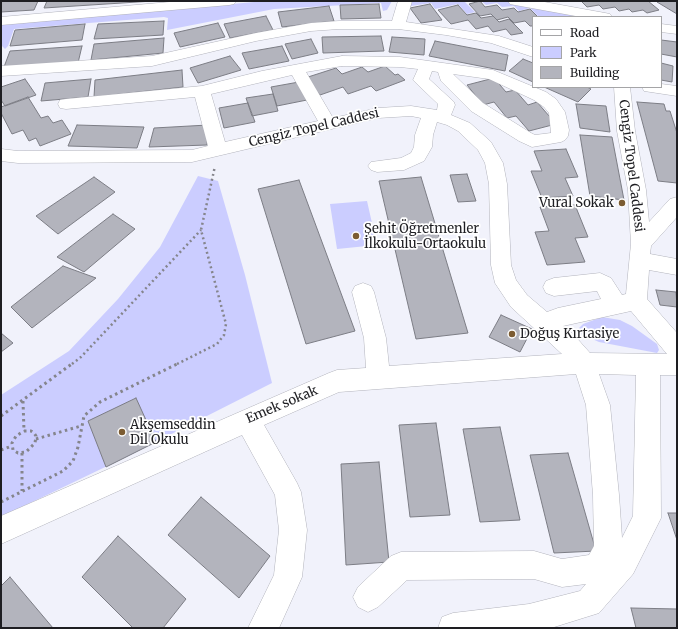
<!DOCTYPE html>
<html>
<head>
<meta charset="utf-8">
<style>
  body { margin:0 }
  #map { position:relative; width:678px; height:629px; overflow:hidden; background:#f1f2fb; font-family:Merriweather,serif }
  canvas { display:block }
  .frame { position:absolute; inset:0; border:2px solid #1e1e22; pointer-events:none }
  .legend { position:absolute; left:532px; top:16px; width:130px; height:72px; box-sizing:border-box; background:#fff; border:1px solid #a5a5a7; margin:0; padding:5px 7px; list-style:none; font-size:12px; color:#1e1e22 }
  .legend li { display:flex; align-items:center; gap:8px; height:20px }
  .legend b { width:20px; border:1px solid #a5a5a7 }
</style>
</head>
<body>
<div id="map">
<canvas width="678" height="629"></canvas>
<div class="frame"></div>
<ul class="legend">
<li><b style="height:5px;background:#fff"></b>Road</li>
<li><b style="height:11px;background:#cbcdff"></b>Park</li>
<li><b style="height:11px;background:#b3b4bd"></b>Building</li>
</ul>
</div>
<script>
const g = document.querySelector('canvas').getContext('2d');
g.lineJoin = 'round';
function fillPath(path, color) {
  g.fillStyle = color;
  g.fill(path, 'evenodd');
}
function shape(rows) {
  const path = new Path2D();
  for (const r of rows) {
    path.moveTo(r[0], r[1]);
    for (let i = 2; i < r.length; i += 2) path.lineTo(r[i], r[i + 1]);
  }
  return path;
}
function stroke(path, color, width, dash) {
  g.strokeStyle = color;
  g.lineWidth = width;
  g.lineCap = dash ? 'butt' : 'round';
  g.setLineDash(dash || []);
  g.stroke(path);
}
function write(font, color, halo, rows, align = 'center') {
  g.font = font + ' Merriweather,serif';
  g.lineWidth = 3.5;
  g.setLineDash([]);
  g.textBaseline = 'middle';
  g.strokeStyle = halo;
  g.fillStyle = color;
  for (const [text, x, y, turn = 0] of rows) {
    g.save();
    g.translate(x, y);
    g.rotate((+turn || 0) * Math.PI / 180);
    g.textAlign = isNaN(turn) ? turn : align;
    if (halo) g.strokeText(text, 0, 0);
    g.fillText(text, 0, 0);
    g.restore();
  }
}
const green = shape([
  [265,1,392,1,387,10,383,11,381,3,274,9,167,30,168,18,164,17,14,29,8,46,5,49,1,45,1,25],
  [411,1,469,1,465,2,475,12,467,14,458,4,435,9,431,3,411,6],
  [481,1,504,1,585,17,555,16,555,17,539,17,530,8,519,11,514,6,502,7,497,3,486,5],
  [198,176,218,181,245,275,272,383,124,458,1,517,1,395,69,351,118,299,160,247],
  [367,201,377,245,337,249,330,204],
  [602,317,620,320,632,326,657,344,659,350,657,353,599,342,581,334,578,329,583,324]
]);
const building = shape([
  [1,1,38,1,34,10,1,12,1,1],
  [47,1,153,1,44,8,47,1],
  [480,1,485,7,497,5,502,10,514,8,518,12,530,9,538,17,533,17,533,26,530,26,525,21,514,23,508,17,497,20,491,14,480,16,469,4,480,1],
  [581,1,648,1,659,10,647,13,643,10,632,12,629,9,619,11,615,7,603,9,599,5,587,7,581,1],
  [659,1,677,1,677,14,657,2,659,1],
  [379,4,381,18,341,19,340,5,379,4],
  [430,4,442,20,421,23,410,8,430,4],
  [458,5,467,15,476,13,481,18,493,16,499,22,509,19,523,33,511,35,506,29,493,32,488,26,476,29,468,20,451,24,438,10,458,5],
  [329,6,334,21,282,27,278,12,329,6],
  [266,16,273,30,230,38,224,24,266,16],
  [164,21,163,35,94,39,98,24,164,21],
  [218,23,225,37,180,47,174,33,218,23],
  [85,24,82,40,10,46,15,30,85,24],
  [381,36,384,51,323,53,322,37,381,36],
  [392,37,425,39,424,55,389,52,392,37],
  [164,38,163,53,91,60,94,44,164,38],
  [311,39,318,53,292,59,285,44,311,39],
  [661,40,677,42,677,57,661,54,661,40],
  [435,41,508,55,505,71,429,56,435,41],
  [82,46,78,63,4,67,10,51,82,46],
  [282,46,289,61,249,69,242,53,282,46],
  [230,56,241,70,198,83,190,68,230,56],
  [523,59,533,63,533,82,509,71,523,59],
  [661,63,673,66,672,82,661,80,661,63],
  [385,66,395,75,398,74,405,80,376,91,371,86,348,94,343,87,320,95,305,78,336,68,342,74,362,67,368,72,385,66],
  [182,70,183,87,94,97,95,80,182,70],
  [494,78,506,92,515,90,528,105,537,102,556,124,529,131,516,116,507,118,494,102,483,105,467,85,494,78],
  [25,79,36,95,5,106,1,100,1,87,25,79],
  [91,79,88,97,41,101,45,83,91,79],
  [299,82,307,100,277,106,271,87,299,82],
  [544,87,587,87,591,89,578,102,544,87],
  [273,94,278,111,252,116,246,98,273,94],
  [28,97,41,118,48,116,53,123,62,120,71,134,40,146,36,138,29,141,23,130,12,134,1,113,1,107,28,97],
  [637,102,664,104,666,111,670,111,677,133,677,183,658,181,637,102],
  [248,103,255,122,224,128,219,108,248,103],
  [576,104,606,106,610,132,580,128,576,104],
  [77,125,144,127,137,148,68,146,77,125],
  [208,125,207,145,149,147,154,128,208,125],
  [580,135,612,137,624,200,590,196,580,135],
  [566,149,578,177,565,178,573,196,542,198,531,171,542,171,534,151,566,149],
  [467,174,476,201,458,202,450,175,467,174],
  [94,177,115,192,58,234,36,216,94,177],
  [421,177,468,333,416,339,379,181,421,177],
  [299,180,355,331,306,344,258,189,299,180],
  [575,205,588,237,575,238,585,262,547,265,535,232,549,231,540,207,575,205],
  [113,214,135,229,84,272,57,257,113,214],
  [63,266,96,278,32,328,11,307,63,266],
  [656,290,676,292,677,307,660,305,656,290],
  [501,315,532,329,520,352,489,337,501,315],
  [1,333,13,343,1,352,1,333],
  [136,398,156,442,106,467,88,421,136,398],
  [436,423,450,515,410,517,399,425,436,423],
  [500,427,520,520,480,522,463,429,500,427],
  [568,453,596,551,554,553,530,455,568,453],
  [379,462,389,562,346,565,341,464,379,462],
  [201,497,270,556,239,598,168,535,201,497],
  [668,513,677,513,677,540,668,513],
  [118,536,186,599,163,628,133,628,82,577,118,536],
  [10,577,53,628,1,628,1,586,10,577],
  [631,608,677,609,677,628,636,628,631,608]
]);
const pathFar1 = shape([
  [72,364,81,357,201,230],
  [177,364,217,344,224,335,226,324,201,230,215,166]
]);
const path = shape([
  [23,401,24,431],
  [1,416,73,363],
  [24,431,31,431,34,433,36,436,35,443,26,452,18,453,13,450,12,443,16,436,24,431],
  [36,439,81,426],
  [1,450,12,446],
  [22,453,22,491],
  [1,502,63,471,73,461,78,447,84,416,100,402,179,363]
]);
const minor = shape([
  [181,1,236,1,234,4,229,5,1,25,1,17,181,1],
  [398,1,412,1,406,22,499,36,533,47,533,57,491,43,446,35,398,29,339,29,311,31,256,41,152,66,1,76,1,66,152,56,256,33,311,23,339,21,392,21,398,1],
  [508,1,539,1,605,13,610,14,612,17,581,17,515,5,510,4,508,1],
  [661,24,677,26,677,34,661,32,661,24],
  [342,56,400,57,493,70,546,92,556,99,565,112,569,130,568,136,565,140,561,142,532,147,519,141,471,111,441,81,438,72,432,71,429,79,454,102,455,105,451,115,470,123,491,142,503,163,507,184,511,265,516,280,527,295,547,312,558,308,601,299,597,291,554,296,546,293,543,287,546,281,554,278,600,273,611,278,622,295,626,294,631,244,628,190,617,131,614,87,630,87,635,131,646,190,649,222,670,199,677,197,677,217,651,246,650,254,677,259,677,275,649,270,647,299,677,333,677,375,660,375,661,518,633,574,599,613,551,628,438,628,442,617,453,613,529,604,580,591,586,584,562,587,534,579,407,580,378,607,368,612,358,607,353,597,358,587,391,556,401,552,534,551,562,559,589,555,594,546,593,495,586,405,576,374,339,392,264,425,297,483,301,492,307,530,302,577,279,628,248,628,274,575,279,530,275,495,242,435,1,544,1,516,329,373,337,370,366,368,364,338,352,292,355,286,363,283,371,286,374,292,386,338,389,366,562,354,511,307,495,283,491,265,489,184,485,163,478,150,458,131,447,125,437,122,433,135,432,147,424,161,404,170,377,172,371,170,368,166,371,162,401,158,411,153,414,147,415,135,421,118,411,116,378,118,192,162,18,163,1,161,1,149,18,151,192,150,208,146,195,97,66,109,60,108,58,104,60,100,66,99,202,86,262,71,342,56],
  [342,66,400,67,418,69,413,80,438,104,437,110,411,106,378,108,333,118,306,72,342,66],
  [453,74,489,79,534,100,544,107,549,113,551,133,535,135,531,133,483,103,453,74],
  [292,75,318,121,225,142,211,94,292,75],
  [631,311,667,354,590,353,574,335,563,326,631,311],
  [599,374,636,375,633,516,622,538,619,495,610,405,599,374],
  [661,84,677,86,677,96,644,91,642,87,661,87,661,84]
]);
const markers = [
  [622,203,4,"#7c5c32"],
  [356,236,4,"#7c5c32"],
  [512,334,4,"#7c5c32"],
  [122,432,4,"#7c5c32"]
];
const streetNames = [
  ["Cengiz Topel Caddesi",314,128,-13],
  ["Cengiz Topel Caddesi",631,166,83],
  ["Emek sokak",282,405,-23]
];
const poiNames = [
  ["Vural Sokak",614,203,"right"],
  ["Şehit Öğretmenler",364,229],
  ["İlkokulu-Ortaokulu",364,244],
  ["Doğuş Kırtasiye",520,334],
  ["Akşemseddin",130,425],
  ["Dil Okulu",130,440]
];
fillPath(green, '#cbcdff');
fillPath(building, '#b3b4bd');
stroke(building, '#7c7d85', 1);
stroke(minor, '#b2b3bc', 1);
stroke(pathFar1, '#85858c', 2.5, [2, 3]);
stroke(path, '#85858c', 3, [2.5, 3.5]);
fillPath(minor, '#fff');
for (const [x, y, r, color] of markers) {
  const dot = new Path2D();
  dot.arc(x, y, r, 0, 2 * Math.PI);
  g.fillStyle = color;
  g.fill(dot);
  stroke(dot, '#fff', 1.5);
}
write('13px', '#1e1e22', '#fff', streetNames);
write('13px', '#1e1e22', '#fff', poiNames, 'left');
</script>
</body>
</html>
